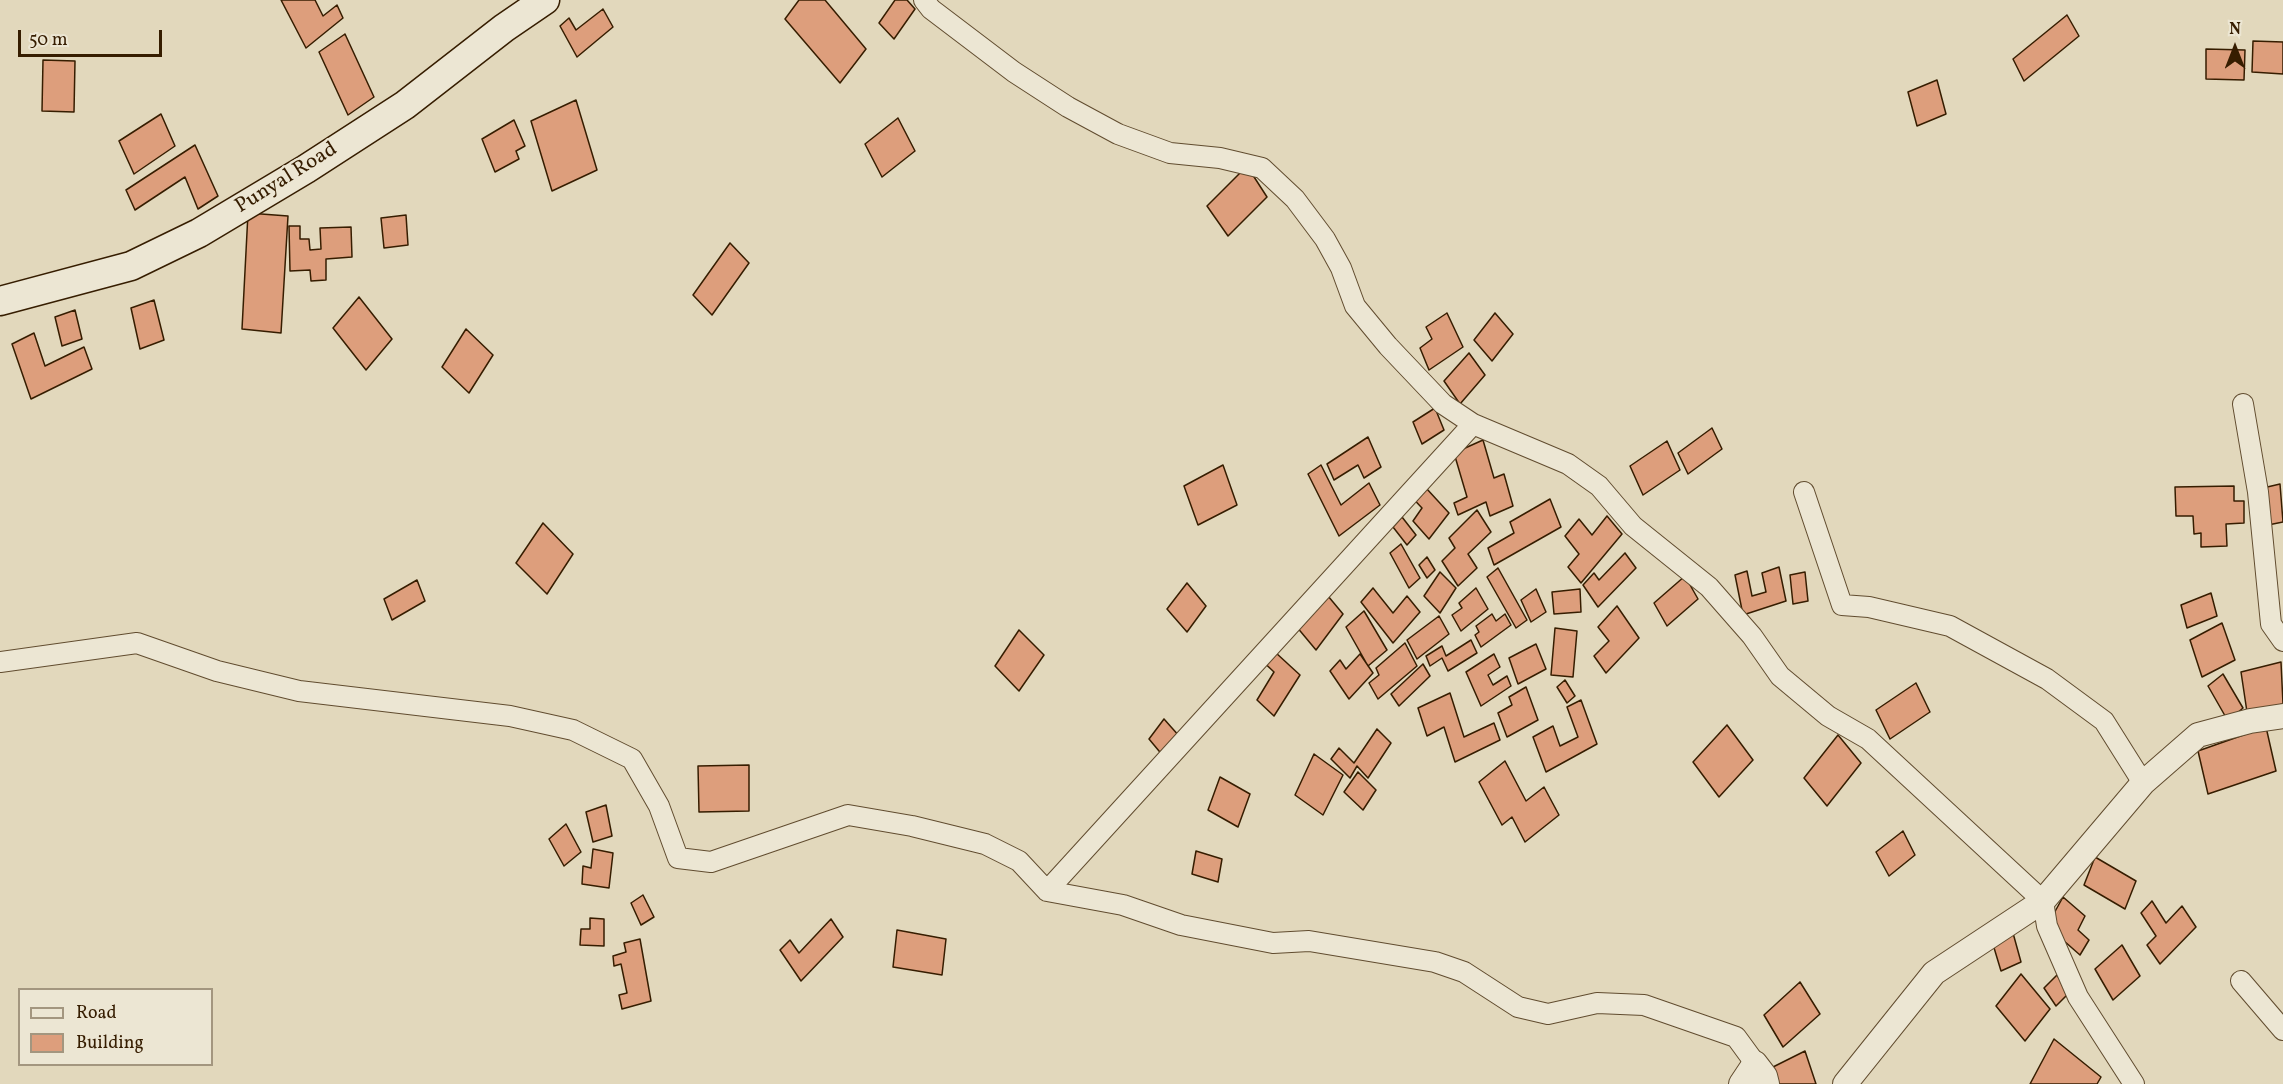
<!DOCTYPE html>
<html>
<head>
<meta charset="utf-8">
<style>
  body { margin:0 }
  #map { position:relative; width:2283px; height:1084px; overflow:hidden; background:#e2d8bc; font-family:Vollkorn,serif }
  canvas { display:block }
  .legend { position:absolute; left:18px; top:988px; width:195px; height:78px; box-sizing:border-box; background:#ece6d3; border:2px solid #a3967f; margin:0; padding:8px 10px; list-style:none; font-size:18px; color:#361d00 }
  .legend li { display:flex; align-items:center; gap:12px; height:30px }
  .legend b { width:30px; border:2px solid #a3967f }
  .north { position:absolute; left:2205px; top:18px; width:60px; height:60px; -webkit-text-stroke:4px #ece6d3; paint-order:stroke; rotate:0deg; font-size:16px; font-weight:700; line-height:24px; text-align:center; color:#361d00 }
  .north::after { content:''; display:block; margin:auto; width:21px; height:27px; background:#361d00; clip-path:polygon(50% 0,100% 100%,50% 72%,0 100%) }
  .scale { position:absolute; left:18px; top:30px; width:144px; height:27px; box-sizing:border-box; border:3px solid #361d00; border-top:0; padding-left:8px; font-size:18px; line-height:21px; white-space:nowrap; color:#361d00; -webkit-text-stroke:4px #ece6d3; paint-order:stroke }
</style>
</head>
<body>
<div id="map">
<canvas width="2283" height="1084"></canvas>
<ul class="legend">
<li><b style="height:8px;background:#ece6d3"></b>Road</li>
<li><b style="height:16px;background:#dd9e7c"></b>Building</li>
</ul>
<div class="north">N</div>
<div class="scale">50 m</div>
</div>
<script>
const g = document.querySelector('canvas').getContext('2d');
g.lineJoin = 'round';
function fillPath(path, color) {
  g.fillStyle = color;
  g.fill(path, 'evenodd');
}
function shape(rows) {
  const path = new Path2D();
  for (const r of rows) {
    path.moveTo(r[0], r[1]);
    for (let i = 2; i < r.length; i += 2) path.lineTo(r[i], r[i + 1]);
  }
  return path;
}
function stroke(path, color, width, dash) {
  g.strokeStyle = color;
  g.lineWidth = width;
  g.lineCap = dash ? 'butt' : 'round';
  g.setLineDash(dash || []);
  g.stroke(path);
}
function write(font, color, halo, rows, align = 'center') {
  g.font = font + ' Vollkorn,serif';
  g.lineWidth = 4.5;
  g.setLineDash([]);
  g.textBaseline = 'middle';
  g.strokeStyle = halo;
  g.fillStyle = color;
  for (const [text, x, y, turn = 0] of rows) {
    g.save();
    g.translate(x, y);
    g.rotate((+turn || 0) * Math.PI / 180);
    g.textAlign = isNaN(turn) ? turn : align;
    if (halo) g.strokeText(text, 0, 0);
    g.fillText(text, 0, 0);
    g.restore();
  }
}
const building = shape([
  [281,0,315,0,323,16,337,5,343,18,306,48,281,0],
  [799,0,825,0,866,49,840,83,785,19,799,0],
  [895,0,907,0,915,9,894,39,879,23,895,0],
  [603,9,613,27,577,57,560,26,569,18,576,30,603,9],
  [2067,15,2079,36,2024,81,2013,59,2067,15],
  [345,34,374,97,348,115,319,52,345,34],
  [2253,41,2283,42,2283,74,2252,72,2253,41],
  [2206,49,2245,50,2244,80,2206,79,2206,49],
  [43,60,75,61,74,112,42,111,43,60],
  [1937,80,1946,114,1917,126,1908,92,1937,80],
  [576,100,597,170,552,191,531,121,576,100],
  [161,114,175,146,134,174,119,141,161,114],
  [898,118,915,151,882,177,865,144,898,118],
  [514,120,525,146,516,151,519,159,495,172,482,139,514,120],
  [195,145,218,196,198,209,185,177,135,210,126,190,195,145],
  [1247,166,1267,197,1228,236,1207,206,1247,166],
  [248,213,288,216,281,333,242,329,248,213],
  [406,215,408,245,384,248,381,218,406,215],
  [289,226,300,226,300,239,309,239,310,250,321,249,320,228,351,227,352,257,326,259,326,280,311,281,310,270,290,271,289,226],
  [730,243,749,263,712,315,693,295,730,243],
  [359,297,392,339,366,370,333,328,359,297],
  [154,300,164,340,140,349,131,308,154,300],
  [75,310,82,339,62,346,55,317,75,310],
  [1447,313,1463,347,1429,370,1420,348,1432,339,1426,327,1447,313],
  [1495,313,1513,334,1492,361,1474,340,1495,313],
  [466,329,493,355,469,393,442,367,466,329],
  [34,333,45,366,84,347,92,369,31,399,12,344,34,333],
  [1469,353,1485,375,1460,404,1444,381,1469,353],
  [1435,408,1444,430,1422,444,1413,422,1435,408],
  [1712,428,1722,449,1688,474,1678,453,1712,428],
  [1368,437,1381,467,1364,478,1358,465,1334,480,1327,464,1368,437],
  [1483,440,1494,478,1504,474,1513,506,1490,516,1486,502,1458,515,1454,503,1467,497,1454,453,1483,440],
  [1667,441,1680,470,1643,495,1630,466,1667,441],
  [1223,465,1237,505,1198,525,1184,486,1223,465],
  [1321,465,1341,505,1369,483,1380,505,1339,536,1308,474,1321,465],
  [1415,476,1449,513,1429,539,1413,521,1422,508,1405,490,1415,476],
  [2280,484,2283,522,2268,525,2263,488,2280,484],
  [2234,486,2234,501,2244,501,2244,523,2226,524,2227,546,2201,547,2201,533,2194,534,2193,516,2176,516,2175,487,2234,486],
  [1550,499,1561,527,1494,565,1488,548,1514,533,1510,522,1550,499],
  [1477,510,1491,532,1468,554,1477,568,1458,586,1442,561,1455,548,1449,538,1477,510],
  [1607,516,1622,534,1581,583,1568,567,1579,554,1565,536,1579,519,1592,535,1607,516],
  [1402,517,1416,535,1407,545,1393,527,1402,517],
  [543,523,573,554,547,594,516,563,543,523],
  [1401,544,1420,578,1409,588,1390,553,1401,544],
  [1625,553,1636,568,1598,607,1583,585,1594,573,1599,580,1625,553],
  [1427,557,1435,570,1427,578,1419,565,1427,557],
  [1779,567,1786,601,1743,615,1735,575,1747,571,1752,596,1766,592,1762,573,1779,567],
  [1498,568,1527,620,1516,628,1487,577,1498,568],
  [1440,572,1456,588,1440,613,1424,596,1440,572],
  [1805,572,1808,601,1793,604,1790,575,1805,572],
  [1685,576,1698,599,1667,626,1654,603,1685,576],
  [417,580,425,601,392,620,384,599,417,580],
  [1187,583,1206,606,1187,632,1167,609,1187,583],
  [1373,588,1393,613,1407,596,1420,612,1393,643,1361,602,1373,588],
  [1476,588,1488,609,1461,631,1452,615,1462,608,1459,603,1476,588],
  [1536,589,1546,612,1531,622,1521,600,1536,589],
  [1580,589,1581,612,1554,614,1552,592,1580,589],
  [1323,590,1343,614,1316,650,1296,626,1323,590],
  [2211,593,2217,616,2187,628,2181,605,2211,593],
  [1617,606,1639,638,1606,673,1594,656,1609,641,1598,627,1617,606],
  [1364,611,1387,650,1368,666,1346,627,1364,611],
  [1492,614,1496,621,1505,614,1511,625,1481,647,1475,635,1479,632,1476,626,1492,614],
  [1439,616,1449,634,1417,659,1407,640,1439,616],
  [2222,623,2235,660,2202,677,2190,640,2222,623],
  [1555,628,1577,631,1573,677,1551,675,1555,628],
  [1019,630,1044,655,1019,691,995,666,1019,630],
  [1471,640,1477,653,1448,671,1442,658,1430,666,1426,656,1442,646,1446,656,1471,640],
  [1263,641,1300,675,1274,716,1257,700,1274,672,1255,654,1263,641],
  [1405,643,1417,666,1378,699,1369,683,1379,675,1376,668,1405,643],
  [1536,644,1546,669,1518,684,1509,658,1536,644],
  [1360,654,1373,673,1349,699,1330,671,1340,660,1346,669,1360,654],
  [1494,654,1500,667,1488,675,1493,685,1507,676,1511,686,1481,706,1466,672,1494,654],
  [2281,662,2283,704,2247,712,2241,672,2281,662],
  [1423,664,1430,676,1399,706,1391,694,1423,664],
  [2223,674,2243,708,2228,721,2208,686,2223,674],
  [1565,680,1575,696,1567,703,1557,687,1565,680],
  [1916,683,1930,712,1890,739,1876,710,1916,683],
  [1526,687,1538,720,1507,737,1498,713,1512,705,1509,697,1526,687],
  [1450,693,1464,737,1494,723,1500,740,1455,762,1444,727,1427,736,1418,708,1450,693],
  [1581,700,1597,744,1546,772,1533,737,1553,726,1560,746,1578,737,1567,707,1581,700],
  [1164,719,1180,737,1164,757,1149,739,1164,719],
  [1727,725,1753,760,1719,797,1693,762,1727,725],
  [2266,727,2276,771,2208,794,2198,751,2266,727],
  [1377,729,1391,743,1368,778,1357,766,1350,778,1331,759,1339,748,1354,763,1377,729],
  [1838,735,1861,763,1827,806,1804,778,1838,735],
  [1314,754,1343,775,1323,815,1295,795,1314,754],
  [1505,761,1526,801,1544,787,1559,815,1525,842,1512,817,1502,825,1479,782,1505,761],
  [749,765,749,811,699,812,698,766,749,765],
  [1358,772,1376,790,1363,810,1344,792,1358,772],
  [1220,777,1250,794,1238,827,1208,810,1220,777],
  [606,805,612,836,593,842,586,812,606,805],
  [566,824,581,852,564,866,549,839,566,824],
  [1903,831,1915,855,1889,876,1876,852,1903,831],
  [593,849,613,853,609,888,582,884,583,866,591,868,593,849],
  [1196,851,1222,859,1218,882,1192,874,1196,851],
  [2095,857,2136,881,2125,909,2084,885,2095,857],
  [643,895,654,917,641,925,631,903,643,895],
  [2063,897,2085,916,2078,930,2089,940,2080,955,2047,926,2063,897],
  [2152,901,2166,923,2182,906,2196,927,2160,964,2147,945,2156,936,2141,913,2152,901],
  [590,918,604,919,604,946,580,945,581,929,590,929,590,918],
  [831,919,843,937,801,981,780,950,790,940,799,953,831,919],
  [897,930,946,939,942,975,893,967,897,930],
  [2013,933,2021,962,2001,971,1992,941,2013,933],
  [640,939,651,1001,622,1009,619,995,627,993,621,964,614,966,613,956,626,952,624,943,640,939],
  [2122,945,2140,976,2113,1000,2095,969,2122,945],
  [2021,974,2050,1009,2025,1041,1996,1006,2021,974],
  [2057,975,2069,993,2056,1006,2044,988,2057,975],
  [1800,982,1820,1014,1783,1047,1764,1015,1800,982],
  [2054,1039,2101,1077,2097,1084,2030,1084,2054,1039],
  [1805,1051,1816,1084,1774,1084,1769,1069,1805,1051]
]);
const minor = shape([
  [924,0,931,9,1014,72,1068,107,1118,134,1170,153,1220,158,1262,168,1295,199,1325,239,1341,268,1355,306,1388,346,1443,404,1473,424,1568,464,1599,486,1633,526,1709,587,1752,636,1780,676,1828,716,1868,739,2043,901,2047,926,2078,997,2134,1084],
  [2243,404,2258,492,2271,624,2283,641],
  [1804,492,1842,605,1869,607,1950,626,2047,679,2104,721,2143,783],
  [0,662,137,643,217,671,299,691,510,716,573,730,632,759,659,806,678,858,711,862,848,815,912,826,985,844,1019,861,1047,891,1123,905,1181,925,1273,943,1309,941,1435,962,1464,972,1518,1007,1548,1014,1597,1003,1644,1005,1736,1037,1755,1063],
  [1047,891,1473,424],
  [2241,981,2283,1030]
]);
const tertiary = shape([
  [1741,1084,1755,1063,1765,1076,1767,1084],
  [1845,1084,1934,973,2043,901,2143,783,2198,735,2250,721,2283,716]
]);
const secondary = shape([
  [0,301,131,266,199,233,306,169,405,105,504,28,545,0]
]);
const streetNames = [
  ["Punyal Road",287,179,-32]
];
fillPath(building, '#dd9e7c');
stroke(building, '#361d00', 1.5);
stroke(minor, '#614c2f', 22);
stroke(tertiary, '#614c2f', 26);
stroke(secondary, '#361d00', 31);
stroke(minor, '#ece6d3', 20);
stroke(tertiary, '#ece6d3', 24);
stroke(secondary, '#ece6d3', 28);
write('21px', '#361d00', '#ece6d3', streetNames);
</script>
</body>
</html>
